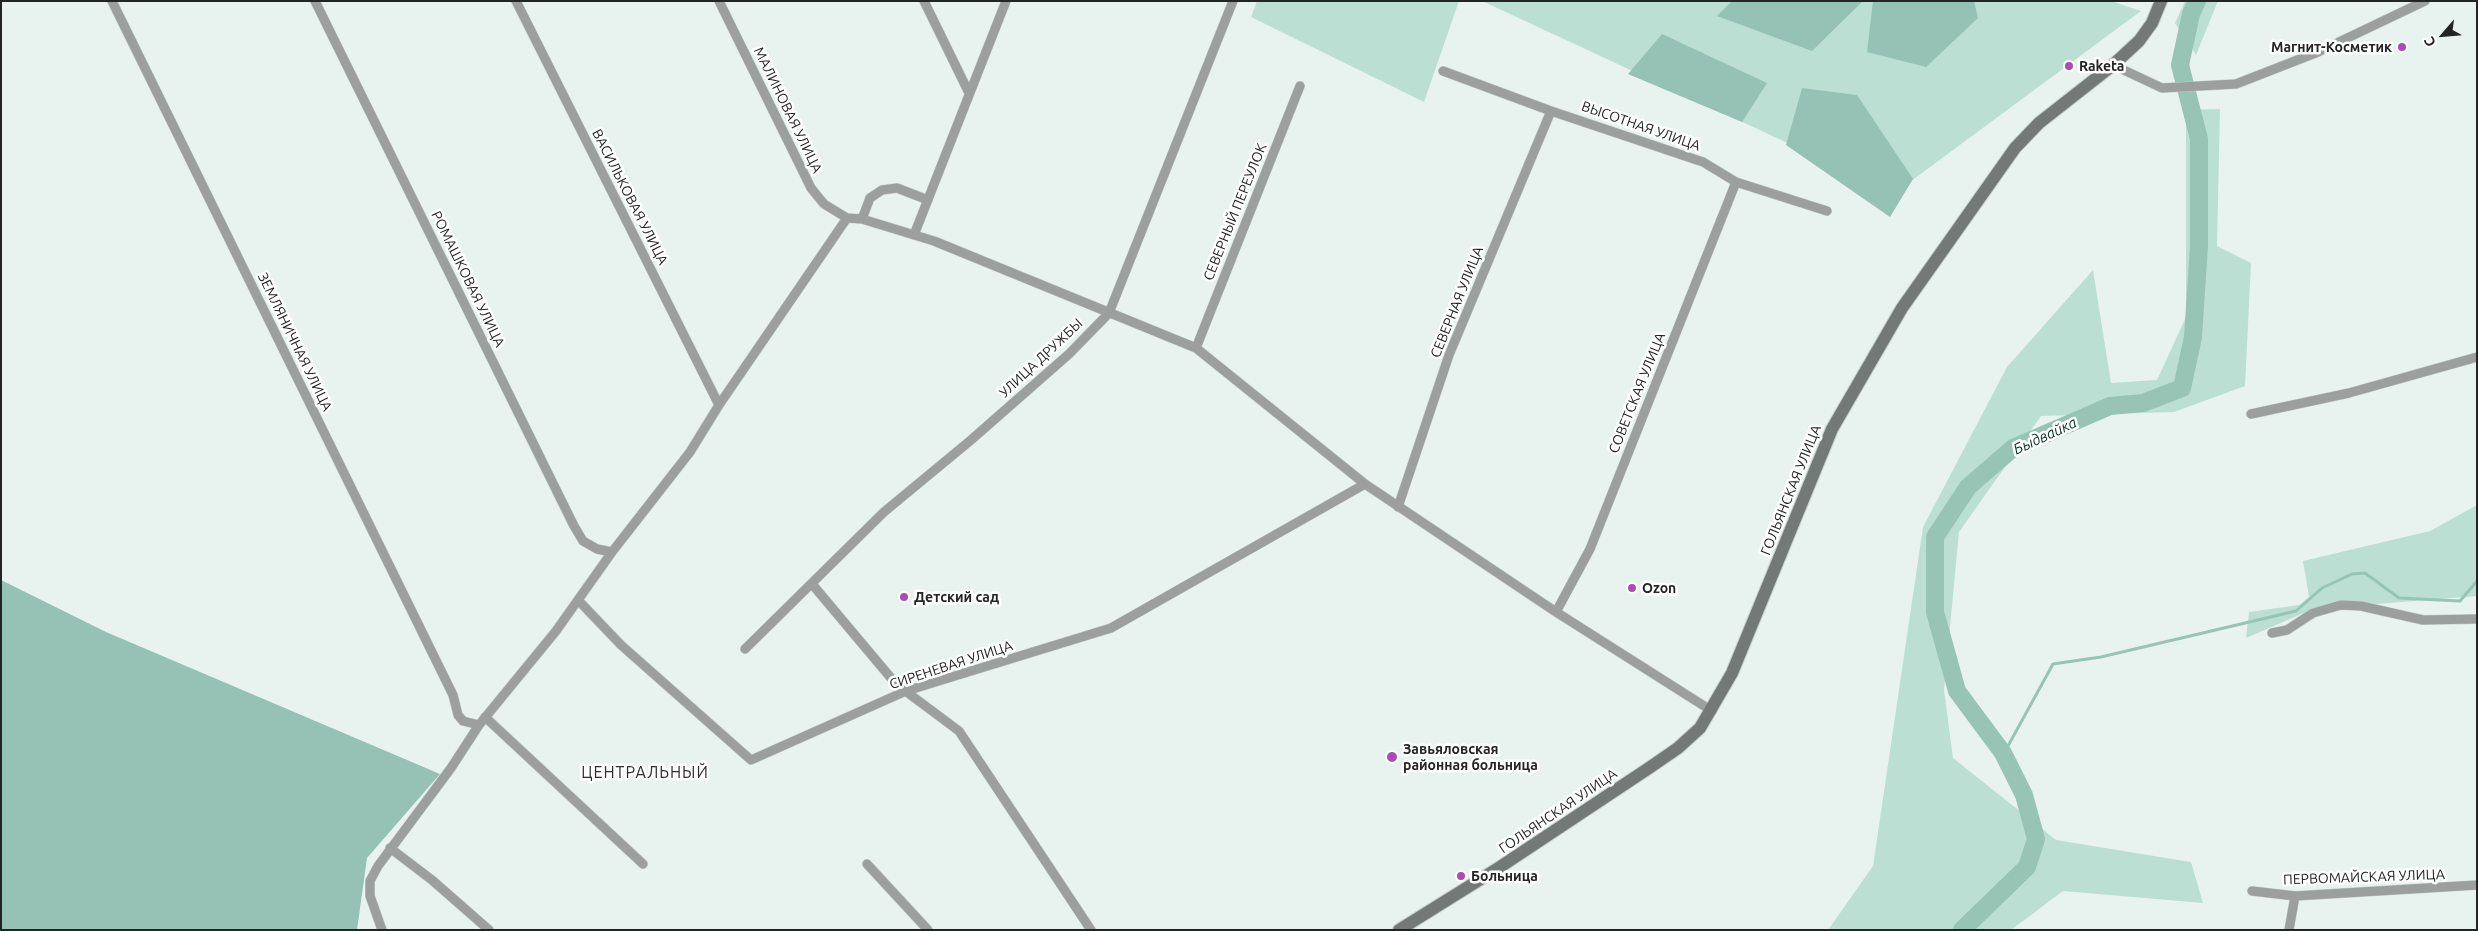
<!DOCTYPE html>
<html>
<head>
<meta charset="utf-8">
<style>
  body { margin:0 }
  #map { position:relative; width:2478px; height:931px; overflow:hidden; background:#e8f3ef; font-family:Ubuntu,sans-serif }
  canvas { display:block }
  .frame { position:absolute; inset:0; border:2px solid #212523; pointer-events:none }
  .north { position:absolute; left:2418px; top:10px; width:50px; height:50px; -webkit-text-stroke:4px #fff; paint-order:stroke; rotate:243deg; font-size:14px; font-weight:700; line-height:20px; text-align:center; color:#212523 }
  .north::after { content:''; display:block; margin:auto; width:18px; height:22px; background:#212523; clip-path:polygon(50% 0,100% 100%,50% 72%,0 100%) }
</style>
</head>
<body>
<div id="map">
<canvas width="2478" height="931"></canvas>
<div class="frame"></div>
<div class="north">С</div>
</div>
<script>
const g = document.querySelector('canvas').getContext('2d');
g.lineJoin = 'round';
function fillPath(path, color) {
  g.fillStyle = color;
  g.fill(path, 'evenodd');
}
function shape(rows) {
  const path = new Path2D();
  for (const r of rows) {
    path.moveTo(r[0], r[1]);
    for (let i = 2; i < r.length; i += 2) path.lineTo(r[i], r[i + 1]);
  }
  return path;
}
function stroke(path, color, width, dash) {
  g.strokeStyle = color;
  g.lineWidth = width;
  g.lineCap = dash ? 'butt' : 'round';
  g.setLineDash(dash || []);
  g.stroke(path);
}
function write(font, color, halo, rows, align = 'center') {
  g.font = font + ' Ubuntu,sans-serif';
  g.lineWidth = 5;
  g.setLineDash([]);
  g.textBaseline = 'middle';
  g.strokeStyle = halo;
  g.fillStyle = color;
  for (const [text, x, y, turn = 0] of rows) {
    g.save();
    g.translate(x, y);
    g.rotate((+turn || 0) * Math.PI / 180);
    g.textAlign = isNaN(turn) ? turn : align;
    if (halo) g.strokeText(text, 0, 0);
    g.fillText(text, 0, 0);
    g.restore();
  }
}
const green = shape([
  [1257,1,1459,1,1424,102,1251,17],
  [1482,1,2111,1,2141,11,1895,193],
  [2185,1,2218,1,2196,55,2175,23],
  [2220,109,2217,246,2251,263,2245,386,2174,412,2041,416,1959,532,1944,690,1953,758,2056,840,2191,862,2203,903,2063,891,2011,930,1828,930,1873,866,1923,527,2007,367,2093,270,2111,383,2157,380,2186,317,2186,110],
  [2477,505,2477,596,2313,609,2246,638,2249,612,2299,605,2309,597,2303,561,2430,531]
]);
const forest = shape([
  [1732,1,1863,1,1812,51,1717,16],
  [1873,1,1974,1,1978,18,1926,67,1867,52],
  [1662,34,1767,83,1742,122,1628,74],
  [1802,88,1857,95,1913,179,1890,217,1786,145],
  [1,580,106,632,440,774,367,858,357,930,1,930]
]);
const stream = shape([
  [2003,755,2053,664,2101,657,2296,611,2322,588,2352,574,2365,573,2399,598,2460,601,2477,581]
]);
const river = shape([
  [1962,930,2027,867,2036,839,2024,795,2003,753,1957,691,1935,612,1935,537,1968,487,2013,448,2110,406,2143,403,2182,388,2193,337,2199,246,2199,139,2180,65,2191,14,2197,1]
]);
const minor = shape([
  [112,1,453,695,458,715,463,721,479,725,556,631,612,552,690,452,719,405,847,218,862,219,934,241,1196,348,1365,484,1556,612,1712,711],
  [315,1,574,526,583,541,597,549,612,552],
  [516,1,719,405],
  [719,1,811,188,824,204,847,218],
  [924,1,969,93],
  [2113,65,2162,88,2236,84,2318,52,2425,1],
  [1443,71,1551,111,1703,162,1736,182,1827,211],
  [862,219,870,198,882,190,897,188,928,200],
  [914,235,1006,1],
  [1196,348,1300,86],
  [2251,414,2349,393,2477,357],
  [1398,507,1449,355,1551,111],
  [812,584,896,684,959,731,1091,930],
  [578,600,621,645,751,760,906,691,1111,628,1365,484],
  [1556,612,1590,549,1736,182],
  [2272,633,2287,630,2313,613,2341,605,2361,606,2423,620,2477,619],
  [745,649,884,512,971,440,1069,354,1109,313,1233,1],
  [485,717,643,864],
  [390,848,432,880,489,930],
  [867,864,928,930],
  [2252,891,2295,896,2477,885],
  [382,930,370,896,370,881,378,866,451,768,479,725],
  [2289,930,2295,896]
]);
const secondary = shape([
  [1399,930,1500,867,1649,768,1678,748,1700,728,1732,673,1832,429,1902,308,2015,148,2039,123,2113,65,2139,41,2152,23,2161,1]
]);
const markers = [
  [2402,47,5,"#ab4cb5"],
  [2069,66,5,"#ab4cb5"],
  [1632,588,5,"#ab4cb5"],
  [904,597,5,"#ab4cb5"],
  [1392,757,6,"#ab4cb5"],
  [1461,876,5,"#ab4cb5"]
];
const poiNames = [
  ["Магнит-Косметик",2392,47,"right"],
  ["Raketa",2079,66],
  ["Ozon",1642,588],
  ["Детский сад",914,597],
  ["Завьяловская",1403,749],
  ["районная больница",1403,765],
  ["Больница",1471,876]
];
const streetNames = [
  ["МАЛИНОВАЯ УЛИЦА",788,110,64],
  ["ВЫСОТНАЯ УЛИЦА",1641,126,19],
  ["ВАСИЛЬКОВАЯ УЛИЦА",630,197,63],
  ["СЕВЕРНЫЙ ПЕРЕУЛОК",1235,212,-68],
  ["РОМАШКОВАЯ УЛИЦА",468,279,64],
  ["СЕВЕРНАЯ УЛИЦА",1457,302,-68],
  ["ЗЕМЛЯНИЧНАЯ УЛИЦА",295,342,64],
  ["УЛИЦА ДРУЖБЫ",1041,358,-43],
  ["СОВЕТСКАЯ УЛИЦА",1637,393,-68],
  ["ГОЛЬЯНСКАЯ УЛИЦА",1791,490,-68],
  ["СИРЕНЕВАЯ УЛИЦА",951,665,-18],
  ["ГОЛЬЯНСКАЯ УЛИЦА",1558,811,-34],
  ["ПЕРВОМАЙСКАЯ УЛИЦА",2364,877,-2]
];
const waterNames = [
  ["Быдвайка",2045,436,-25]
];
const quarterNames = [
  ["ЦЕНТРАЛЬНЫЙ",645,773]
];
fillPath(green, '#bcdfd4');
fillPath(forest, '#95c2b4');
stroke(stream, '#97c4b5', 3);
stroke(river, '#97c4b5', 18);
stroke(minor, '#c4ceca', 10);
stroke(secondary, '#c4ceca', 14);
stroke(minor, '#9ba09e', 9);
stroke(secondary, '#737977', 12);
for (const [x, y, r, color] of markers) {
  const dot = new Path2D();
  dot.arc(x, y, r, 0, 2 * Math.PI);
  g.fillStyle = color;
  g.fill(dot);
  stroke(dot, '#fff', 2);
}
write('bold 14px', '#212523', '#fff', poiNames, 'left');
write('14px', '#212523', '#fff', streetNames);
write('italic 15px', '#093329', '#fff', waterNames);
g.letterSpacing = '1px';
write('16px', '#29312f', '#fff', quarterNames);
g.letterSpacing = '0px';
</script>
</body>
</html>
